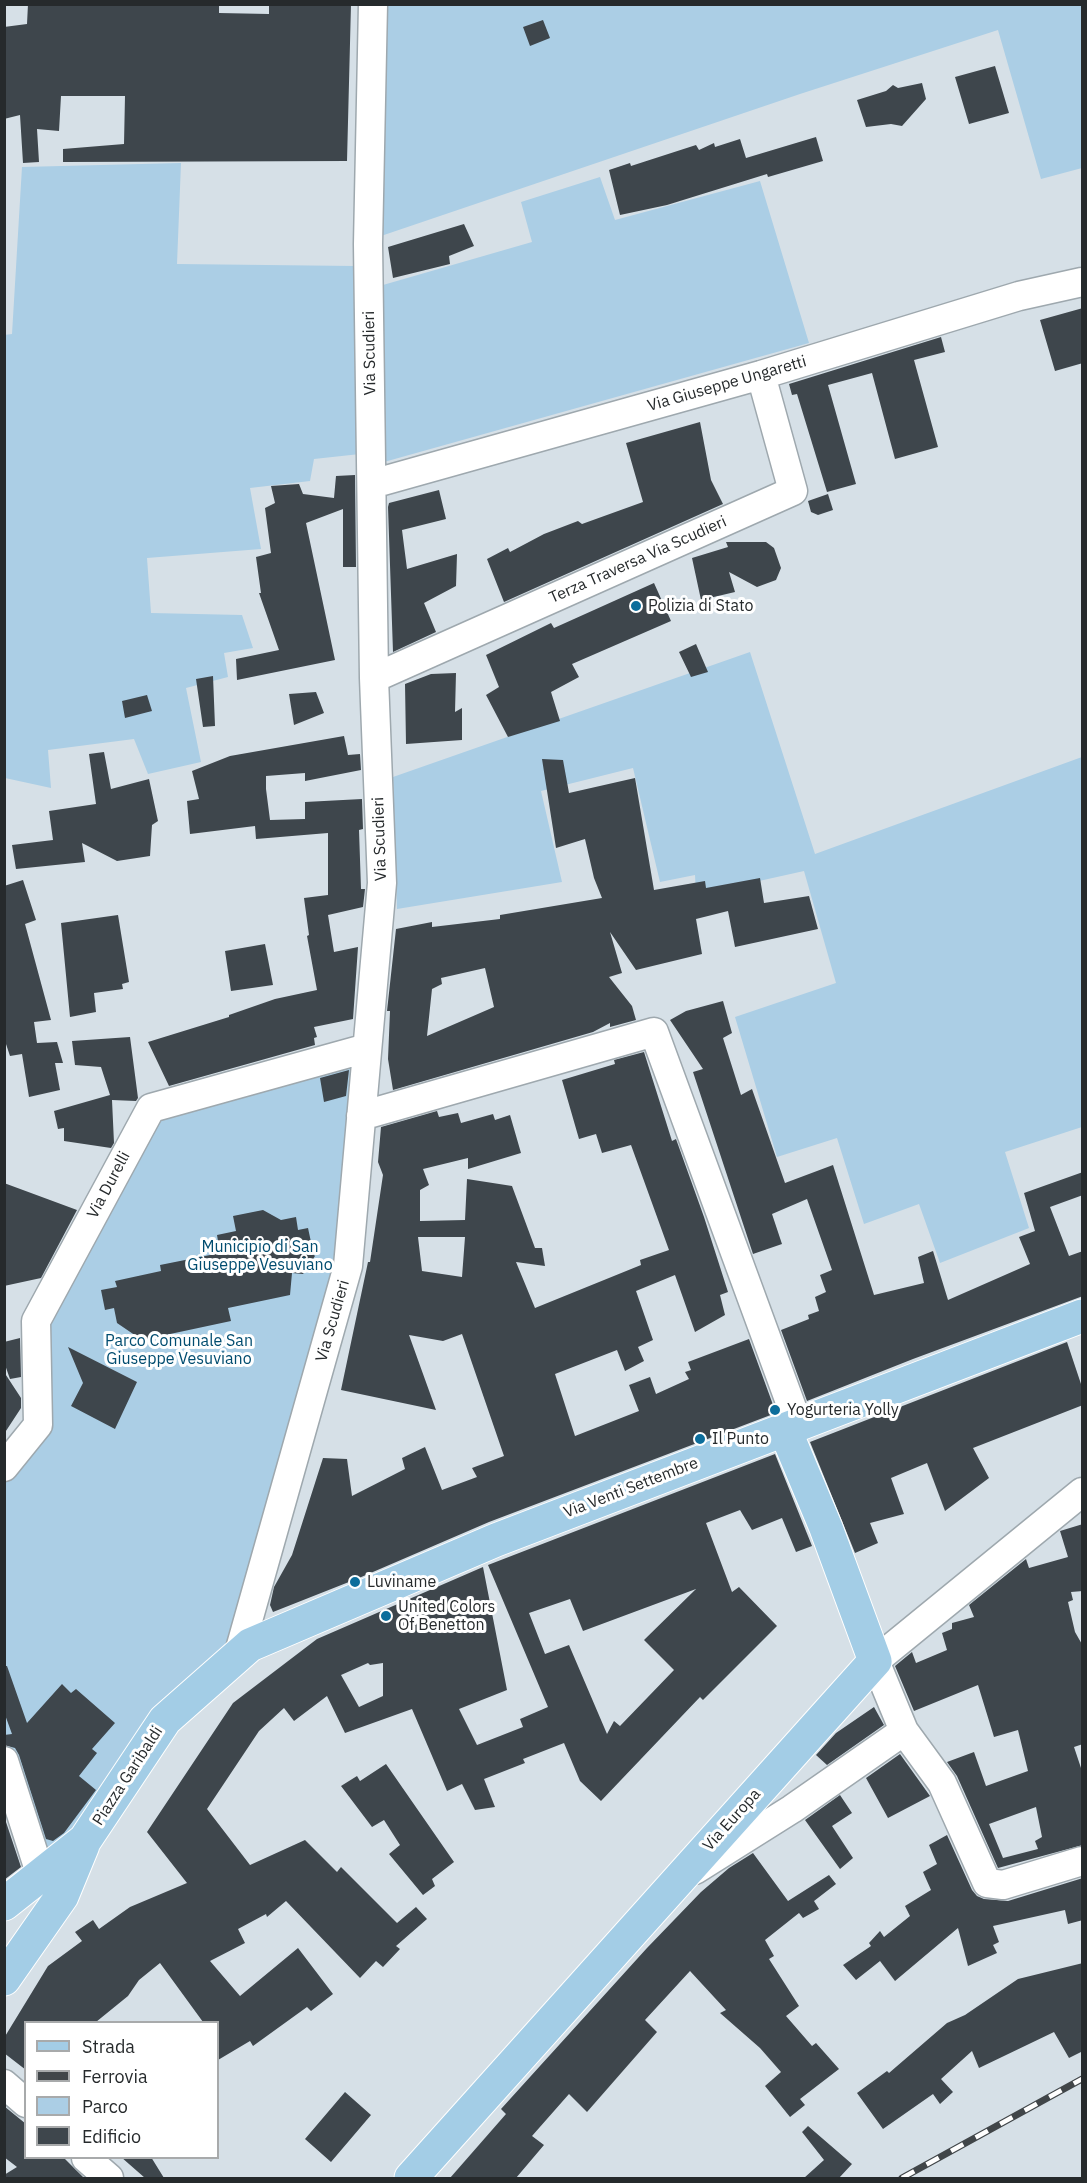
<!DOCTYPE html>
<html>
<head>
<meta charset="utf-8">
<style>
  body { margin:0 }
  #map { position:relative; width:1087px; height:2183px; overflow:hidden; background:#d6e0e7; font-family:"IBM Plex Sans",sans-serif }
  canvas { display:block }
  .frame { position:absolute; inset:0; border:6px solid #262a2c; pointer-events:none }
  .legend { position:absolute; left:24px; top:2021px; width:195px; height:138px; box-sizing:border-box; background:#fff; border:2px solid #a8aaab; margin:0; padding:8px 10px; list-style:none; font-size:18px; color:#262a2c }
  .legend li { display:flex; align-items:center; gap:12px; height:30px }
  .legend b { width:30px; border:2px solid #a8aaab }
</style>
</head>
<body>
<div id="map">
<canvas width="1087" height="2183"></canvas>
<div class="frame"></div>
<ul class="legend">
<li><b style="height:8px;background:#a3cde6"></b>Strada</li>
<li><b style="height:8px;background:#414649"></b>Ferrovia</li>
<li><b style="height:16px;background:#abcee5"></b>Parco</li>
<li><b style="height:16px;background:#3e464c"></b>Edificio</li>
</ul>
</div>
<script>
const g = document.querySelector('canvas').getContext('2d');
g.lineJoin = 'round';
function fillPath(path, color) {
  g.fillStyle = color;
  g.fill(path, 'evenodd');
}
function shape(rows) {
  const path = new Path2D();
  for (const r of rows) {
    path.moveTo(r[0], r[1]);
    for (let i = 2; i < r.length; i += 2) path.lineTo(r[i], r[i + 1]);
  }
  return path;
}
function stroke(path, color, width, dash) {
  g.strokeStyle = color;
  g.lineWidth = width;
  g.lineCap = dash ? 'butt' : 'round';
  g.setLineDash(dash || []);
  g.stroke(path);
}
function write(font, color, halo, rows, align = 'center') {
  g.font = font + ' "IBM Plex Sans",sans-serif';
  g.lineWidth = 6;
  g.setLineDash([]);
  g.textBaseline = 'middle';
  g.strokeStyle = halo;
  g.fillStyle = color;
  for (const [text, x, y, turn = 0] of rows) {
    g.save();
    g.translate(x, y);
    g.rotate((+turn || 0) * Math.PI / 180);
    g.textAlign = isNaN(turn) ? turn : align;
    if (halo) g.strokeText(text, 0, 0);
    g.fillText(text, 0, 0);
    g.restore();
  }
}
const green = shape([
  [392,5,1082,5,1082,168,1041,179,998,30,800,94,378,237,385,7],
  [181,163,177,264,355,266,360,454,314,459,310,481,250,488,261,549,147,558,151,613,242,615,253,648,224,653,228,677,186,688,201,762,148,774,134,739,48,750,51,788,5,778,4,335,12,334,22,167],
  [600,177,615,220,760,181,809,343,384,462,383,285,532,242,521,202],
  [750,652,815,854,1082,757,1082,1127,1005,1152,1029,1228,940,1263,919,1204,864,1224,837,1138,777,1157,735,1017,836,983,804,871,696,895,695,875,660,882,633,768,541,791,562,882,397,909,393,777],
  [358,1059,340,1267,230,1651,81,1832,45,1863,5,1735,4,1483,50,1427,46,1320,155,1114]
]);
const building = shape([
  [28,4,219,4,219,13,269,14,269,4,351,4,347,161,63,162,63,149,124,144,125,96,61,96,59,131,37,129,39,162,23,163,20,115,4,119,4,27,27,24],
  [543,20,550,38,530,46,523,27],
  [995,66,1009,113,969,124,955,77],
  [922,83,926,99,902,126,891,124,866,127,857,100,886,91,893,85,898,88],
  [816,137,823,161,768,177,767,174,667,205,620,215,609,170,630,163,631,166,696,145,699,150,714,143,715,147,740,139,746,158],
  [464,224,474,246,449,256,450,264,393,278,388,247],
  [1083,308,1083,363,1055,371,1040,320],
  [941,337,945,352,914,360,938,447,895,459,872,373,828,385,856,484,827,492,797,394,792,395,789,384],
  [700,422,711,480,723,504,504,602,487,559,508,548,510,552,544,534,578,521,582,524,643,502,626,443],
  [355,475,356,567,343,567,343,509,306,523,335,660,237,680,236,659,279,650,259,593,261,593,256,557,271,553,265,508,275,503,271,486,299,484,303,494,334,498,336,476],
  [439,490,446,519,402,530,407,569,457,554,456,586,424,603,436,632,393,652,388,507,389,503],
  [828,494,833,510,818,515,811,512,808,501],
  [726,542,766,542,774,548,781,568,776,580,757,587,729,572,735,592,701,600,692,558,728,547],
  [654,583,671,621,572,664,579,677,551,692,560,721,508,737,486,695,499,687,486,655,551,623,554,628],
  [696,644,708,672,691,677,679,652],
  [456,673,455,712,462,708,462,740,406,744,405,684,431,674],
  [213,676,215,726,203,727,196,679],
  [316,692,324,713,294,725,289,694],
  [147,695,152,711,125,718,122,701],
  [344,736,348,755,360,754,361,770,305,781,305,773,266,776,266,789,270,820,305,819,305,802,362,799,363,829,359,830,361,889,365,889,363,907,328,915,334,952,358,947,353,1019,314,1027,317,1037,314,1038,315,1045,169,1086,148,1042,229,1017,229,1015,275,999,317,990,307,936,309,935,304,898,328,895,328,833,256,839,255,826,190,834,187,801,199,799,192,771,230,756],
  [104,752,111,789,149,779,158,821,152,825,150,856,117,861,82,843,85,862,16,869,12,845,53,840,49,811,96,804,89,754],
  [542,759,563,760,569,793,635,778,654,890,705,881,706,888,760,878,764,903,809,896,818,929,735,947,728,911,696,919,702,954,636,970,610,932,622,973,609,977,632,1006,636,1020,610,1027,610,1023,593,1032,393,1090,388,1059,390,1011,387,1011,396,929,432,922,432,927,500,919,500,915,602,898,594,878,585,839,556,848],
  [485,968,494,1007,427,1036,432,989,442,984,441,978],
  [23,880,36,920,25,924,51,1020,34,1022,37,1043,57,1042,63,1063,55,1063,60,1090,29,1097,22,1054,10,1056,4,1038,4,886],
  [118,915,129,982,122,984,123,989,94,993,96,1012,70,1017,61,923],
  [265,944,273,985,231,991,225,951],
  [723,1001,732,1033,723,1038,741,1095,752,1089,785,1183,833,1165,874,1295,924,1283,918,1257,933,1251,948,1300,1030,1264,1019,1237,1035,1231,1024,1193,1083,1172,1083,1195,1050,1207,1069,1256,1083,1251,1083,1296,913,1359,807,1401,781,1330,809,1319,808,1315,819,1311,815,1297,826,1292,820,1275,832,1270,807,1199,772,1214,782,1244,753,1254,693,1072,703,1069,670,1020,686,1011],
  [130,1037,138,1098,136,1101,112,1100,114,1143,111,1148,64,1141,64,1128,58,1129,54,1111,110,1095,101,1067,75,1065,72,1041],
  [644,1052,672,1141,676,1139,704,1217,728,1292,720,1295,725,1315,695,1332,675,1275,636,1291,653,1340,638,1347,644,1361,625,1371,617,1350,555,1374,575,1436,639,1411,629,1385,650,1377,656,1394,689,1379,685,1372,691,1370,688,1362,749,1339,776,1413,489,1522,359,1578,273,1612,270,1605,274,1587,292,1555,323,1458,347,1459,352,1496,405,1469,402,1458,425,1447,442,1490,477,1477,472,1468,504,1456,462,1334,443,1341,409,1335,436,1410,341,1390,368,1262,370,1262,383,1175,378,1162,381,1127,437,1111,439,1117,458,1113,461,1123,493,1114,495,1120,510,1115,521,1153,468,1169,468,1158,423,1169,429,1185,420,1190,420,1221,465,1220,467,1179,512,1186,535,1248,542,1248,545,1266,516,1262,535,1308,641,1265,640,1260,669,1250,631,1145,602,1153,596,1134,579,1139,562,1080,615,1064,614,1060],
  [418,1237,465,1237,462,1277,422,1271],
  [349,1070,346,1096,324,1102,320,1078],
  [4,1183,77,1210,41,1278,4,1286],
  [263,1210,281,1220,296,1217,298,1230,308,1228,311,1242,307,1248,315,1256,303,1274,292,1273,290,1295,228,1308,231,1321,142,1340,117,1323,114,1308,105,1310,101,1290,117,1287,115,1281,161,1271,160,1265,220,1253,217,1235,236,1231,233,1216],
  [20,1338,21,1377,10,1379,4,1362,4,1342],
  [1067,1342,1083,1390,1083,1405,973,1448,989,1478,945,1511,927,1463,891,1478,904,1514,870,1523,878,1543,855,1553,810,1442],
  [68,1347,137,1382,115,1429,71,1406,83,1383],
  [4,1372,21,1398,21,1408,4,1434],
  [775,1454,812,1546,796,1552,782,1518,752,1530,740,1510,706,1523,732,1592,739,1587,777,1626,703,1700,700,1697,601,1801,580,1781,564,1743,523,1759,525,1763,484,1779,495,1807,475,1810,462,1784,447,1791,412,1709,345,1733,327,1696,294,1721,284,1708,259,1731,207,1809,250,1865,305,1840,337,1872,341,1867,397,1923,416,1907,427,1919,396,1946,400,1949,383,1967,376,1961,360,1978,286,1901,267,1917,266,1914,238,1929,245,1943,210,1961,240,1996,298,1948,333,1994,311,2011,307,2007,253,2046,250,2041,218,2060,218,2022,203,2022,160,1963,139,1980,128,1996,96,2022,26,2022,26,2070,4,2053,4,2038,48,1966,82,1941,75,1932,93,1920,99,1929,130,1907,187,1883,147,1832,233,1703,317,1639,483,1567,507,1690,459,1709,477,1745,523,1727,520,1719,548,1707,488,1565],
  [696,1589,644,1640,674,1670,620,1726,614,1721,607,1734,569,1645,545,1654,529,1613,570,1599,583,1631],
  [368,1663,370,1665,383,1663,383,1696,359,1707,341,1675],
  [1083,1524,1083,1591,1071,1592,1073,1600,1068,1602,1075,1632,1083,1646,1083,1744,1074,1747,1083,1774,1083,1845,998,1868,957,1776,947,1762,974,1752,986,1786,1028,1771,1018,1730,994,1737,978,1685,914,1711,895,1666,912,1652,916,1663,947,1650,942,1633,952,1629,952,1623,974,1617,969,1605,1026,1559,1029,1568,1068,1557,1060,1531],
  [1036,1807,1042,1837,1035,1841,1038,1849,1003,1858,989,1824],
  [4,1666,7,1666,27,1723,62,1684,71,1693,76,1689,115,1723,92,1749,97,1753,79,1776,96,1790,64,1833,53,1841,46,1839,19,1755,15,1748,4,1745,4,1735,12,1734,4,1712],
  [874,1707,884,1725,827,1765,816,1755,836,1733],
  [900,1754,930,1796,888,1818,866,1778],
  [386,1764,454,1862,432,1879,435,1886,423,1895,389,1854,400,1845,384,1820,372,1827,341,1786,357,1776,360,1781],
  [840,1795,852,1813,832,1826,853,1858,840,1869,805,1820],
  [4,1816,21,1867,4,1880],
  [947,1835,972,1890,977,1896,984,1899,1008,1901,1083,1878,1083,1920,1068,1924,1065,1910,993,1926,999,1942,993,1945,997,1953,968,1966,958,1928,895,1981,880,1961,856,1980,843,1965,871,1946,869,1943,880,1931,884,1937,910,1916,905,1906,931,1890,923,1872,937,1864,929,1845],
  [753,1853,788,1901,829,1875,836,1884,814,1901,819,1909,803,1918,799,1913,765,1940,774,1956,769,1959,799,2006,786,2016,812,2046,816,2043,839,2069,800,2099,805,2105,790,2117,765,2086,781,2072,760,2048,720,2013,726,2010,690,1971,645,2020,657,2032,587,2112,569,2094,532,2136,544,2145,516,2178,450,2178,506,2114,501,2109,647,1948,701,1892,729,1868],
  [1083,1963,1083,2051,1069,2058,1054,2032,979,2068,972,2051,941,2079,953,2092,940,2104,933,2094,883,2129,857,2093,887,2071,889,2073,947,2023,965,2015,1018,1979],
  [345,2092,371,2115,331,2162,305,2139],
  [4,2106,26,2124,26,2157,63,2157,84,2178,4,2178,4,2175,17,2167,4,2157],
  [808,2126,852,2164,839,2178,804,2178,824,2160,802,2132],
  [121,2157,151,2157,164,2178,145,2178]
]);
const minor = shape([
  [372,484,761,375,1019,296,1082,282],
  [374,678,793,491,761,375],
  [361,1116,654,1032,798,1424],
  [4,1467,38,1425,36,1321,151,1108,367,1048],
  [1082,1492,875,1661,904,1731,942,1783,987,1883,1003,1885,1082,1861],
  [238,1656,348,1266,382,883,374,678,368,244,373,4],
  [4,1761,41,1876],
  [695,1870,792,1809,904,1731],
  [4,2084,26,2103],
  [86,2158,109,2178]
]);
const major = shape([
  [4,1904,85,1840,165,1720,250,1645,496,1540,1082,1316],
  [4,1979,62,1896,83,1845],
  [411,2178,875,1661,826,1528,785,1430]
]);
const rail = shape([
  [902,2178,1082,2079]
]);
const markers = [
  [636,606,6,"#0c6d9b"],
  [775,1410,6,"#0c6d9b"],
  [700,1439,6,"#0c6d9b"],
  [355,1582,6,"#0c6d9b"],
  [386,1616,6,"#0c6d9b"]
];
const streetNames = [
  ["Via Scudieri",370,353,-91],
  ["Via Giuseppe Ungaretti",727,384,-16],
  ["Terza Traversa Via Scudieri",638,560,-24],
  ["Via Scudieri",380,839,-92],
  ["Via Durelli",109,1185,-62],
  ["Via Scudieri",333,1321,-74],
  ["Via Venti Settembre",631,1488,-21],
  ["Piazza Garibaldi",128,1776,-57],
  ["Via Europa",732,1820,-48]
];
const poiNames = [
  ["Polizia di Stato",648,606],
  ["Yogurteria Yolly",787,1410],
  ["Il Punto",712,1439],
  ["Luviname",367,1582],
  ["United Colors",398,1607],
  ["Of Benetton",398,1625]
];
const parkNames = [
  ["Municipio di San",260,1247],
  ["Giuseppe Vesuviano",260,1265],
  ["Parco Comunale San",179,1341],
  ["Giuseppe Vesuviano",179,1359]
];
fillPath(green, '#abcee5');
fillPath(building, '#3e464c');
stroke(minor, '#9ea8ae', 31);
stroke(major, '#fff', 35);
stroke(minor, '#fff', 28);
stroke(major, '#a3cde6', 33);
stroke(rail, '#414649', 7);
stroke(rail, '#fff', 4.5, [14]);
for (const [x, y, r, color] of markers) {
  const dot = new Path2D();
  dot.arc(x, y, r, 0, 2 * Math.PI);
  g.fillStyle = color;
  g.fill(dot);
  stroke(dot, '#fff', 2);
}
write('16px', '#262a2c', '#fff', streetNames);
write('16px', '#262a2c', '#fff', poiNames, 'left');
write('16px', '#014c6f', '#fff', parkNames);
</script>
</body>
</html>
